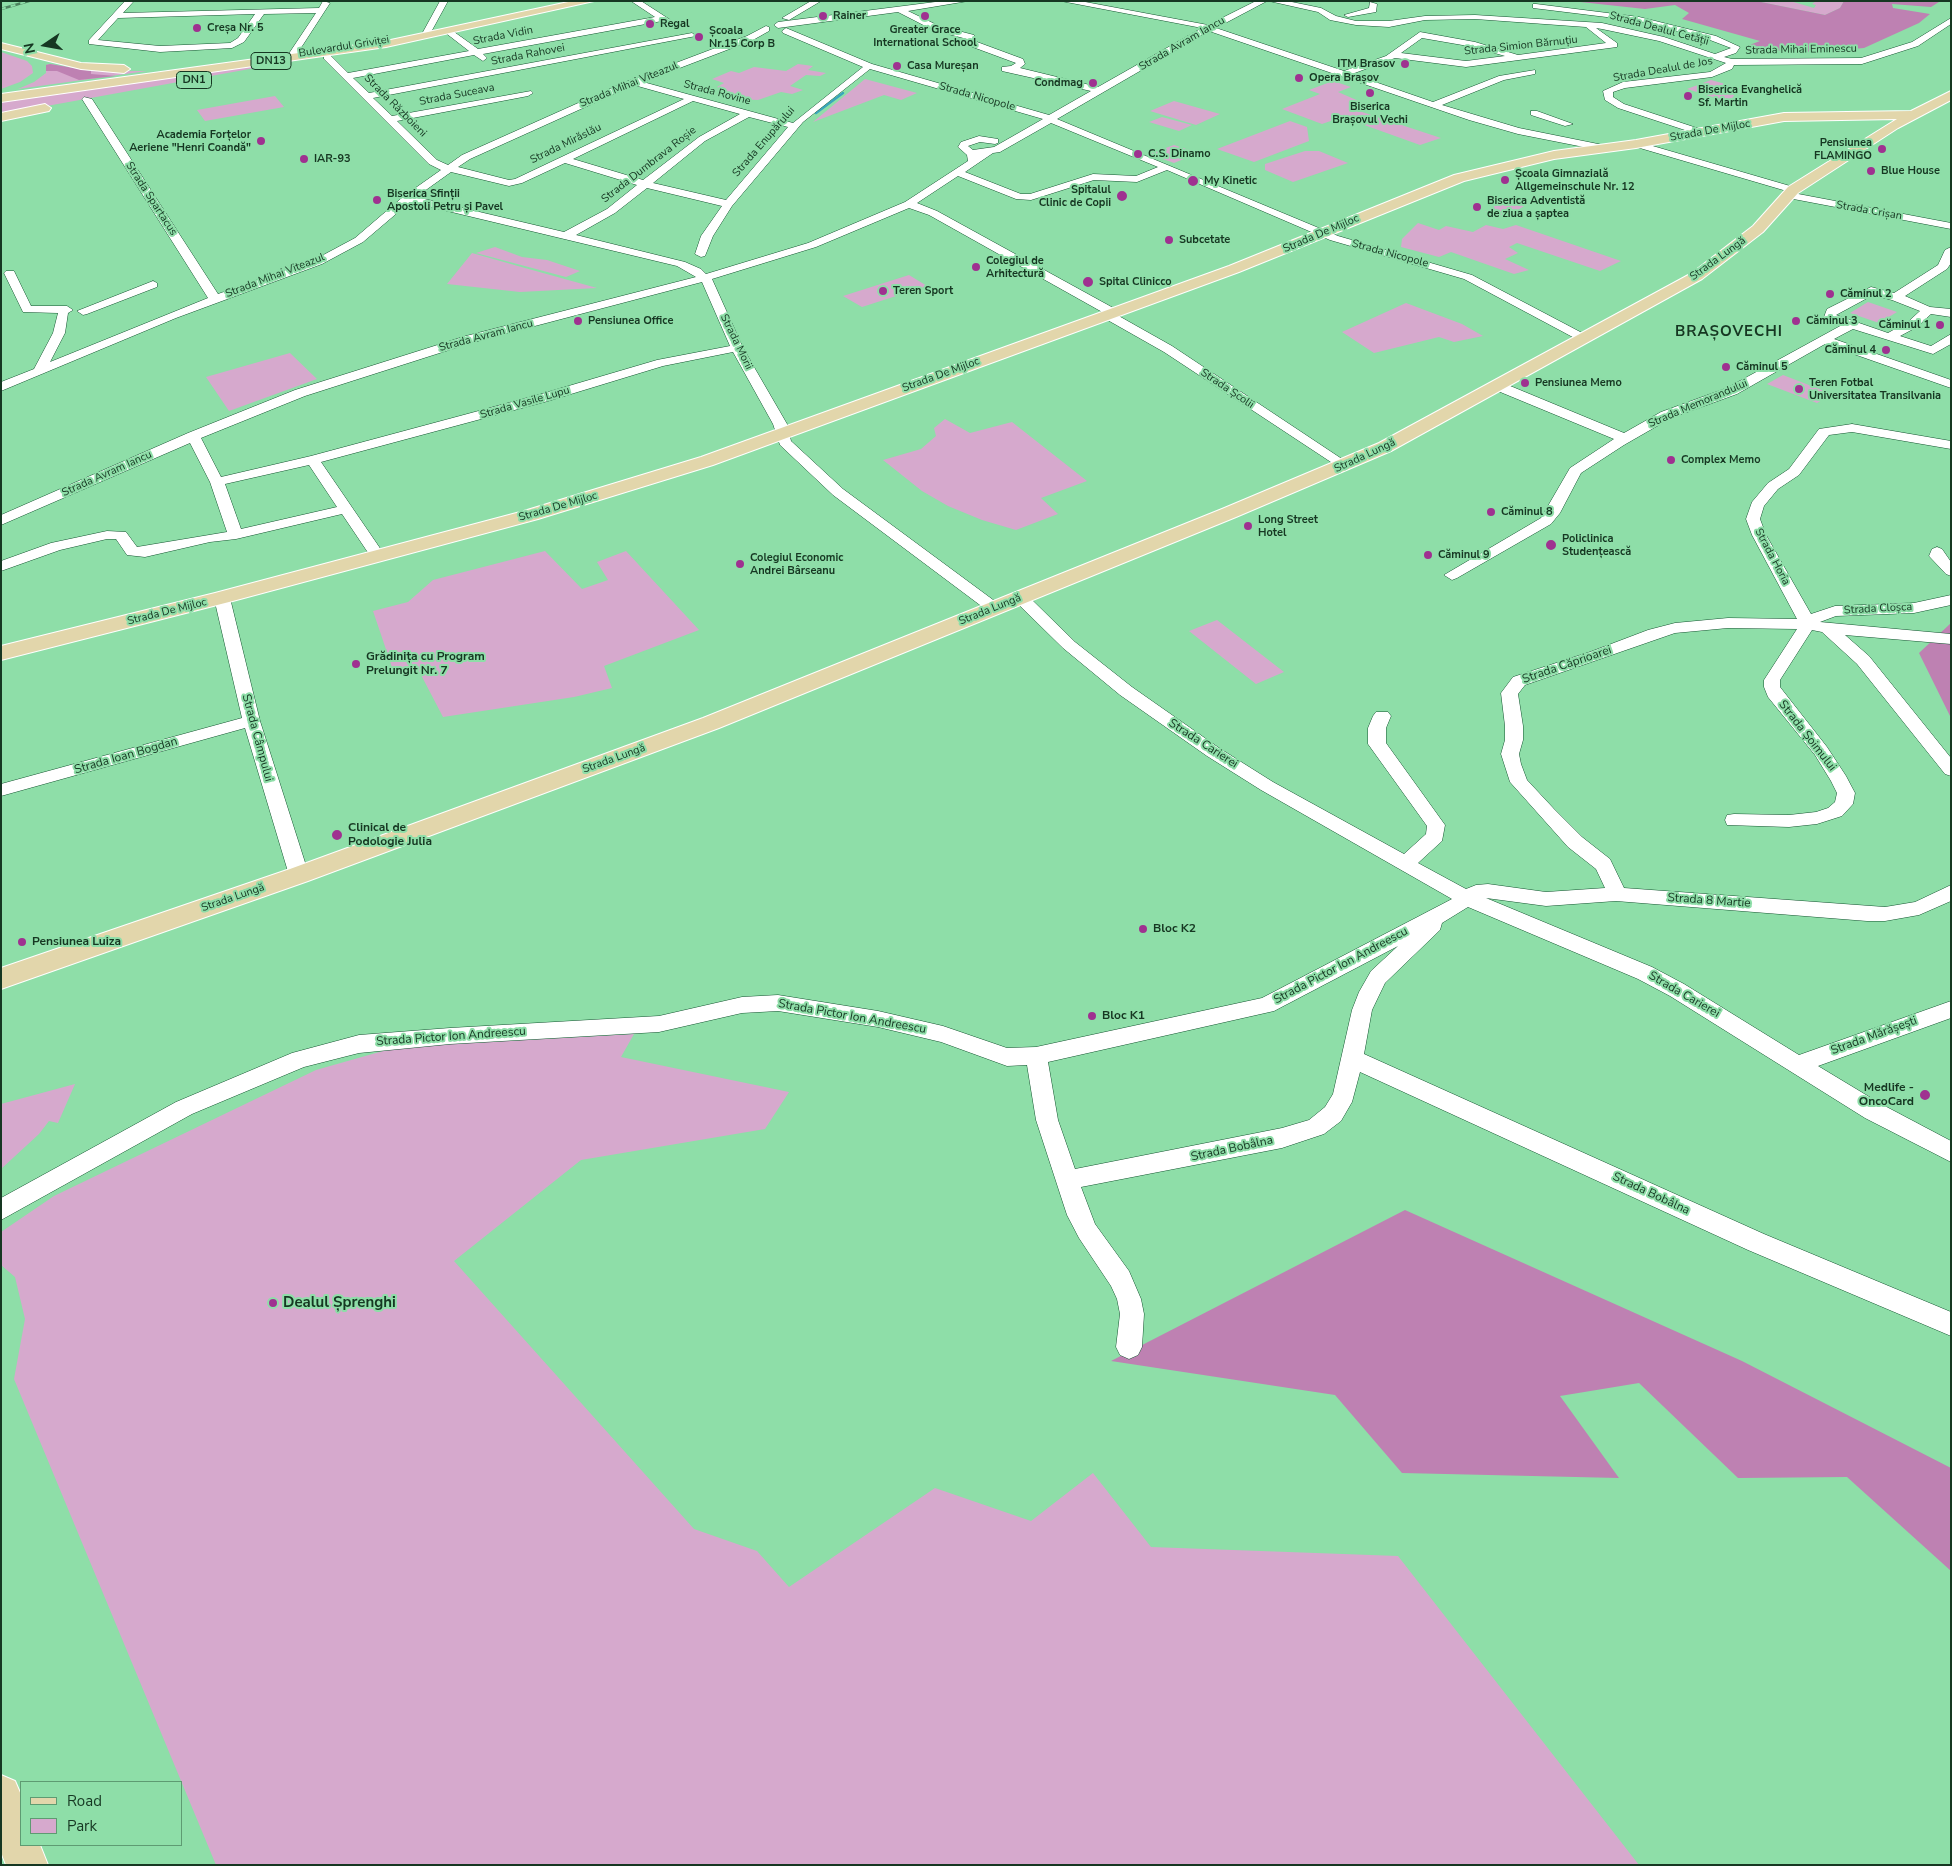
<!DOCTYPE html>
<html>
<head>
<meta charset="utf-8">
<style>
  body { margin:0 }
  #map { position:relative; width:1952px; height:1866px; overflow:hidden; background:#8edea8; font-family:"Nunito Sans",sans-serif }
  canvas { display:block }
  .frame { position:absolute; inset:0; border:2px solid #163722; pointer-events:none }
  .legend { position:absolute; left:20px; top:1781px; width:162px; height:65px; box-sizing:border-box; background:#8edea8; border:1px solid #5e9b72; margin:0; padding:6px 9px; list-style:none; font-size:15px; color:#163722 }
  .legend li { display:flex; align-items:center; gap:10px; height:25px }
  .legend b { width:25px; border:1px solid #5e9b72 }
  .north { position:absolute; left:20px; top:20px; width:50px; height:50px; -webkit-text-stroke:4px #8edea8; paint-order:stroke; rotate:258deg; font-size:14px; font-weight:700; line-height:20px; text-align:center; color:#163722 }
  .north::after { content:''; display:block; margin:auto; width:18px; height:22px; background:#163722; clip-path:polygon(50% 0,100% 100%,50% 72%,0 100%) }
</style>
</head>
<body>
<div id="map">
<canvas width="1952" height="1866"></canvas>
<div class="frame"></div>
<ul class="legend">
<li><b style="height:6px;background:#e2d6ab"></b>Road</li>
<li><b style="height:14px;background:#d6a9cd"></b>Park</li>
</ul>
<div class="north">N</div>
</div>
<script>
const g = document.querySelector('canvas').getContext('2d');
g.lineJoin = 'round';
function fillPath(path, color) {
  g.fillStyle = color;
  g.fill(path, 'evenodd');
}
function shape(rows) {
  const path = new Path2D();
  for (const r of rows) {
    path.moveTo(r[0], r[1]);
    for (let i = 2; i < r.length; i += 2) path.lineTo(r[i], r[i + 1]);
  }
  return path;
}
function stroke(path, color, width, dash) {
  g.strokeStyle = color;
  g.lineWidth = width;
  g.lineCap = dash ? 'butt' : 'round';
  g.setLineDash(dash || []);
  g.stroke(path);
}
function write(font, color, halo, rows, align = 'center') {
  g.font = font + ' "Nunito Sans",sans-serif';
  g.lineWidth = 4;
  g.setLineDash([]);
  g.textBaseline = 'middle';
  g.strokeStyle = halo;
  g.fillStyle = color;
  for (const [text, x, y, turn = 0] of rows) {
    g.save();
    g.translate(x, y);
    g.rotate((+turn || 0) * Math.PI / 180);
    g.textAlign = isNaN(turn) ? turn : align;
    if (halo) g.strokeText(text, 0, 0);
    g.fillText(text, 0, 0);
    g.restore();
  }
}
const green = shape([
  [1756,1,1790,1,1814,8,1816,5,1812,4,1816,1,1844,1,1840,8,1825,15],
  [1,52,27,61,32,66,33,73,20,82,1,89],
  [326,55,3,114,1,114,1,101],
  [50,64,91,71,147,71,18,89,34,82,46,73,46,65],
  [798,64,813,66,808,70,826,73,820,76,806,75,790,86,803,90,792,94,781,92,758,100,739,99,725,95,726,91,717,87,724,83,712,79,731,71,739,73,754,67,786,71],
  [865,79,917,93,901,100,884,95,813,122],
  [1711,80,1740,88,1729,102,1687,89],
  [1333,81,1351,87,1338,92,1368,105,1356,110,1441,138,1420,145,1342,117,1322,124,1282,109,1320,94,1309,90],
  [275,96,284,107,205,121,197,110],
  [1174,101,1220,114,1196,125,1150,111],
  [1162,117,1192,125,1179,131,1149,122],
  [1290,121,1307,127,1309,141,1254,162,1217,149],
  [1174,145,1198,153,1174,163,1149,154],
  [1305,151,1319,151,1348,163,1293,182,1265,170,1265,164],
  [1509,197,1529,203,1505,218,1485,212],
  [1418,223,1439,230,1446,226,1473,232,1486,225,1503,229,1516,225,1621,261,1600,271,1517,243,1509,247,1518,253,1505,259,1529,270,1514,274,1451,252,1439,257,1401,247,1402,239],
  [495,247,522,257,547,260,580,271,566,277,476,253],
  [472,253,525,268,597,288,520,292,447,284],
  [909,275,927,286,862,307,843,296],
  [1868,302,1897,312,1879,323,1850,313],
  [1406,303,1462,324,1483,336,1454,342,1439,337,1374,353,1342,332],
  [290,353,317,379,229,411,206,377],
  [1783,375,1832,394,1817,403,1767,384],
  [945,419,970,433,1012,422,1087,481,1041,498,1058,514,1016,530,982,520,948,506,922,491,883,460,921,449,936,436,934,428],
  [545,551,582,589,608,580,597,562,626,551,699,630,604,666,612,688,574,697,443,717,419,671,394,673,373,611,408,602,433,580],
  [1217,620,1284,672,1256,684,1189,631],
  [634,1034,621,1057,789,1092,765,1129,581,1160,454,1261,694,1529,757,1551,789,1587,935,1488,1031,1521,1093,1473,1151,1547,1398,1556,1639,1865,216,1865,14,1379,25,1319,15,1277,1,1265,1,1232,54,1196,316,1070,397,1047],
  [75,1084,58,1123,49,1121,39,1134,1,1169,1,1104]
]);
const forest = shape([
  [1571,1,1756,1,1825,15,1840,8,1844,1,1939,2,1931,7,1892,4,1893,8,1930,14,1919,23,1864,48,1819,52,1755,50,1747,46,1760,41,1682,19,1689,13,1675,5,1645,9],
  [50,64,91,71,91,74,116,76,79,80,57,71,46,71,46,65],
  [1951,623,1951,718,1919,653],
  [1405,1210,1742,1361,1951,1468,1951,1571,1847,1477,1738,1478,1639,1383,1560,1396,1619,1478,1402,1473,1335,1395,1111,1361]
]);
const stream = shape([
  [816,113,843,93]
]);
const minor = shape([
  [125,1,134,1,123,13,319,8,323,1,330,3,295,57,292,58,288,55,316,13,264,14,244,42,232,48,160,52,89,44,89,40,125,1],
  [255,14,238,38,230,43,160,46,98,40,118,18,255,14],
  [440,1,448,1,430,34,424,34,423,32,440,1],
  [631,1,641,1,672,21,668,23,662,21,483,54,487,58,483,61,474,55,353,78,369,93,692,33,696,36,373,98,392,116,531,91,533,93,528,96,397,121,437,160,448,165,462,155,623,83,747,36,766,26,769,27,769,31,753,40,643,82,793,123,863,67,783,33,782,31,786,28,872,64,1049,115,1091,91,1002,71,1002,67,1011,66,1016,63,970,46,967,39,933,30,898,12,778,28,774,25,778,22,943,1,968,1,908,11,939,26,974,35,977,42,1023,59,1025,64,1020,68,1098,87,1202,28,1061,1,1080,1,1208,25,1256,1,1267,1,1216,28,1344,71,1386,56,1420,32,1475,42,1518,55,1606,43,1586,27,1475,19,1425,20,1389,27,1356,25,1330,20,1318,12,1269,1,1287,1,1321,8,1336,16,1356,21,1389,21,1425,16,1475,15,1602,23,1664,37,1715,54,1731,48,1710,40,1639,21,1533,8,1533,4,1536,4,1639,17,1716,36,1740,47,1736,53,1724,57,1732,59,1861,58,1912,42,1951,18,1951,24,1918,46,1862,64,1734,65,1732,69,1712,77,1625,88,1613,92,1613,97,1624,104,1703,130,1705,132,1700,135,1618,108,1605,100,1603,91,1623,82,1710,72,1726,63,1659,41,1602,29,1596,28,1617,43,1617,47,1466,67,1395,58,1352,74,1433,102,1499,76,1535,70,1535,74,1504,80,1442,105,1519,128,1608,146,1609,148,1604,151,1518,134,1469,120,1209,31,1057,119,1338,236,1472,275,1586,335,1588,338,1586,341,1582,342,1464,279,1330,240,1167,170,1137,182,1094,180,1031,200,1016,199,958,176,917,203,937,211,1117,310,1117,315,1172,346,1348,463,1350,466,1343,470,1164,352,1104,318,1104,313,929,215,909,208,816,247,712,279,743,348,787,424,791,441,843,489,1000,605,1002,608,1000,611,988,611,833,495,780,445,773,424,733,352,663,366,548,401,321,462,386,557,383,560,373,560,342,514,236,539,210,542,145,557,127,555,116,539,107,539,60,550,1,571,1,561,51,543,107,531,126,532,137,547,227,532,210,482,190,443,1,525,1,515,188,433,295,390,466,336,696,277,677,266,410,202,363,242,322,264,176,318,1,391,1,382,34,369,53,333,58,313,23,312,4,273,6,271,14,271,31,306,67,306,73,310,68,313,65,333,50,362,208,298,82,99,84,97,92,99,218,294,314,260,355,238,404,196,441,170,429,164,324,59,324,55,330,55,348,73,469,51,447,34,446,32,450,29,478,49,655,17,631,1],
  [1422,38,1474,47,1505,56,1466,61,1401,53,1422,38],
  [870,69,1043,119,994,147,973,150,968,146,980,142,995,144,998,143,998,139,979,136,961,142,958,147,967,155,968,161,905,202,808,243,706,274,701,269,685,262,576,235,615,213,647,188,722,206,701,236,695,254,701,257,705,256,713,236,732,206,803,122,870,69],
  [634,85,684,99,515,179,509,180,458,167,470,159,634,85],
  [693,101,740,114,699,137,643,180,573,159,693,101],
  [749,117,788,127,726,200,653,183,705,141,749,117],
  [1051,123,1158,167,1136,176,1093,174,1030,194,1021,194,965,172,993,153,1000,152,1051,123],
  [565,163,637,185,607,209,564,232,416,197,451,172,509,186,522,183,565,163],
  [702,282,730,346,657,360,538,395,311,456,221,477,201,438,305,396,474,342,702,282],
  [309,465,337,507,241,529,225,484,309,465],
  [811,1,821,1,789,20,782,18,811,1],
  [1370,2,1377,4,1376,12,1348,17,1344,15,1369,8,1370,2],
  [1531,111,1537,111,1573,124,1565,126,1531,115,1531,111],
  [1633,142,1639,142,1797,188,1798,190,1793,193,1951,223,1951,229,1783,197,1783,193,1790,192,1633,146,1633,142],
  [1951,247,1951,263,1947,269,1905,296,1930,307,1951,309,1951,317,1931,314,1917,327,1900,336,1931,346,1951,334,1951,344,1933,354,1853,329,1834,339,1951,380,1951,388,1825,344,1737,394,1671,418,1624,445,1581,473,1560,513,1551,524,1457,578,1452,580,1444,575,1541,518,1570,468,1614,439,1493,389,1492,386,1493,383,1503,383,1624,433,1661,412,1727,388,1842,325,1826,320,1824,317,1827,309,1871,287,1894,293,1938,265,1945,250,1951,247],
  [1873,295,1892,300,1920,311,1909,321,1888,333,1836,315,1873,295],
  [153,281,157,283,157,287,87,314,83,315,77,311,153,281],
  [1852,424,1951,441,1951,449,1852,432,1829,435,1799,475,1778,489,1764,506,1760,519,1766,535,1811,614,1835,606,1914,603,1951,595,1951,605,1914,613,1836,616,1820,622,1951,634,1951,644,1845,635,1869,656,1951,758,1951,776,1945,774,1857,664,1822,632,1812,630,1780,680,1780,687,1827,747,1846,776,1855,793,1853,804,1842,816,1817,824,1789,827,1727,825,1725,820,1727,815,1734,814,1789,815,1816,812,1828,808,1835,802,1837,793,1831,781,1815,755,1768,697,1764,687,1764,680,1797,629,1728,628,1675,633,1525,685,1518,694,1523,726,1523,740,1519,754,1521,764,1527,780,1554,809,1582,837,1610,859,1624,888,1885,907,1915,902,1951,885,1951,901,1919,915,1885,921,1867,921,1616,901,1546,906,1486,898,1652,967,1684,984,1799,1055,1951,1001,1951,1018,1818,1066,1881,1104,1951,1141,1951,1162,1865,1118,1670,996,1638,979,1468,907,1442,923,1440,930,1385,983,1372,1010,1364,1054,1764,1234,1951,1312,1951,1336,1748,1250,1360,1072,1352,1102,1341,1121,1324,1134,1282,1148,1081,1187,1095,1224,1129,1271,1141,1299,1144,1314,1142,1347,1138,1355,1129,1359,1120,1355,1116,1347,1120,1314,1117,1299,1111,1286,1079,1238,1067,1215,1036,1120,1027,1065,1007,1066,941,1042,878,1027,778,1011,742,1013,659,1032,450,1044,359,1053,304,1067,192,1114,1,1220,1,1198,176,1102,292,1053,359,1035,450,1028,659,1016,742,997,778,995,878,1011,943,1026,1007,1048,1036,1047,1262,998,1452,899,1261,790,1207,756,1120,695,1063,648,1015,601,1013,598,1015,595,1021,593,1027,595,1075,642,1132,687,1219,748,1273,782,1404,854,1426,834,1427,826,1368,744,1368,728,1373,716,1376,712,1388,712,1391,716,1386,728,1386,743,1445,825,1442,841,1418,863,1466,889,1476,885,1488,884,1546,892,1605,888,1596,869,1568,847,1510,782,1501,754,1505,740,1505,726,1501,693,1513,677,1590,652,1648,630,1675,623,1728,618,1797,619,1752,535,1746,519,1752,502,1768,483,1789,469,1819,429,1852,424],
  [1398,946,1371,971,1359,992,1352,1010,1333,1094,1325,1107,1309,1120,1282,1128,1075,1169,1058,1120,1048,1062,1274,1011,1398,946],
  [1937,547,1942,549,1951,562,1951,576,1946,574,1929,556,1932,549,1937,547],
  [222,593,230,598,260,721,309,875,306,880,299,882,292,880,289,875,245,728,1,796,1,784,242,718,214,598,222,593]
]);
const major = shape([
  [573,1,594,1,386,47,1,102,1,94,386,41,573,1],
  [1,43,81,63,124,65,130,69,124,73,81,69,1,49,1,43],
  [1951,91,1951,100,1898,128,1798,193,1763,232,1702,279,1391,451,1236,517,719,728,308,881,1,989,1,968,290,869,703,718,1222,509,1379,443,1692,273,1753,226,1788,187,1897,119,1784,121,1636,148,1554,159,1464,181,1239,272,713,465,538,519,229,602,1,660,1,646,215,593,524,511,701,457,1229,266,1454,175,1554,151,1636,140,1784,113,1911,111,1951,91],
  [45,104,51,108,49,111,1,121,1,113,45,104],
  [1,1775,15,1781,21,1795,21,1845,40,1845,48,1865,6,1865,1,1852,1,1775]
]);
const rail = shape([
  [1,9,29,1]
]);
const markers = [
  [823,16,5,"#9f3190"],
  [925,16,5,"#9f3190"],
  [650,24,5,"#9f3190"],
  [197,28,5,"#9f3190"],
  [699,37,5,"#9f3190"],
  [1405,64,5,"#9f3190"],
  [897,66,5,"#9f3190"],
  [1299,78,5,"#9f3190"],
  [1093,83,5,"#9f3190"],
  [1370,93,5,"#9f3190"],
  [1688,96,5,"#9f3190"],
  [261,141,5,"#9f3190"],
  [1882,149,5,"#9f3190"],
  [1138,154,5,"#9f3190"],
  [304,159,5,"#9f3190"],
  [1871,171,5,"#9f3190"],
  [1505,180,5,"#9f3190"],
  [1193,181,6,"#9f3190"],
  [1122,196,6,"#9f3190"],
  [377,200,5,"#9f3190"],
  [1477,207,5,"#9f3190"],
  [1169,240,5,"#9f3190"],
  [976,267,5,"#9f3190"],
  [1088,282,6,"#9f3190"],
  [883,291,5,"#9f3190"],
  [1830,294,5,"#9f3190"],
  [578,321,5,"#9f3190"],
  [1796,321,5,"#9f3190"],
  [1940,325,5,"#9f3190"],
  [1886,350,5,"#9f3190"],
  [1726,367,5,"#9f3190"],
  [1525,383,5,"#9f3190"],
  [1799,389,5,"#9f3190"],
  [1671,460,5,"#9f3190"],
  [1491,512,5,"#9f3190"],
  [1248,526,5,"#9f3190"],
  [1551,545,6,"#9f3190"],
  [1428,555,5,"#9f3190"],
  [740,564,5,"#9f3190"],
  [356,664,5,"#9f3190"],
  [337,835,6,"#9f3190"],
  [1143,929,5,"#9f3190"],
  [22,942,5,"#9f3190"],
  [1092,1016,5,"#9f3190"],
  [1925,1095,6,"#9f3190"],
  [273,1303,5,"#9f3190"]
];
const farPoinames = [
  ["Rainer",833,16],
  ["Regal",660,24],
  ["Creșa Nr. 5",207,28],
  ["Greater Grace",925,30,"center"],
  ["International School",925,43,"center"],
  ["Școala",709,31],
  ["Nr.15 Corp B",709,44],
  ["ITM Brasov",1395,64,"right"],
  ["Casa Mureșan",907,66],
  ["Opera Brașov",1309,78],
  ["Condmag",1083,83,"right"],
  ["Biserica Evanghelică",1698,90],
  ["Sf. Martin",1698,103],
  ["Biserica",1370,107,"center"],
  ["Brașovul Vechi",1370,120,"center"],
  ["Academia Forțelor",251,135,"right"],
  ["Aeriene \"Henri Coandă\"",251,148,"right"],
  ["Pensiunea",1872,143,"right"],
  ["FLAMINGO",1872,156,"right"],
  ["C.S. Dinamo",1148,154],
  ["IAR-93",314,159],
  ["Blue House",1881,171],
  ["Școala Gimnazială",1515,174],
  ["Allgemeinschule Nr. 12",1515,187],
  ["My Kinetic",1204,181],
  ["Spitalul",1111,190,"right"],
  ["Clinic de Copii",1111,203,"right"],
  ["Biserica Sfinții",387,194],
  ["Apostoli Petru și Pavel",387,207],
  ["Biserica Adventistă",1487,201],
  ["de ziua a șaptea",1487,214],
  ["Subcetate",1179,240],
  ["Colegiul de",986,261],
  ["Arhitectură",986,274],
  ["Spital Clinicco",1099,282],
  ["Teren Sport",893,291],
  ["Căminul 2",1840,294],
  ["Pensiunea Office",588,321],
  ["Căminul 3",1806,321],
  ["Căminul 1",1930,325,"right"],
  ["Căminul 4",1876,350,"right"],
  ["Căminul 5",1736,367],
  ["Pensiunea Memo",1535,383],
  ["Teren Fotbal",1809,383],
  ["Universitatea Transilvania",1809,396],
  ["Complex Memo",1681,460],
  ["Căminul 8",1501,512],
  ["Long Street",1258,520],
  ["Hotel",1258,533],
  ["Policlinica",1562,539],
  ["Studențească",1562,552],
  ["Căminul 9",1438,555],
  ["Colegiul Economic",750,558],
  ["Andrei Bârseanu",750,571]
];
const farStreetnames = [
  ["Strada Dealul Cetății",1659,29,15],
  ["Strada Vidin",503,36,-11],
  ["Strada Avram Iancu",1182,44,-30],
  ["Strada Simion Bărnuțiu",1521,46,-6],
  ["Bulevardul Griviței",344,47,-9],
  ["Strada Mihai Eminescu",1801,50,-1],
  ["Strada Rahovei",528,55,-11],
  ["Strada Dealul de Jos",1663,70,-10],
  ["Strada Mihai Viteazul",629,85,-22],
  ["Strada Rovine",717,93,15],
  ["Strada Suceava",457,95,-11],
  ["Strada Nicopole",977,97,16],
  ["Strada Războieni",395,106,45],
  ["Strada De Mijloc",1710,131,-10],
  ["Strada Enupărului",764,142,-49],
  ["Strada Mirăslău",566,144,-26],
  ["Strada Dumbrava Roșie",649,165,-38],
  ["Strada Spartacus",151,199,57],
  ["Strada Crișan",1869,211,10],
  ["Strada De Mijloc",1321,234,-23],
  ["Strada Nicopole",1390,254,15],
  ["Strada Lungă",1718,259,-36],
  ["Strada Mihai Viteazul",275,276,-21],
  ["Strada Avram Iancu",486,336,-15],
  ["Strada Morii",736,342,64],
  ["Strada De Mijloc",941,375,-20],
  ["Strada Școlii",1227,389,34],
  ["Strada Vasile Lupu",525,403,-16],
  ["Strada Memorandului",1698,404,-23],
  ["Strada Lungă",1365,456,-25],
  ["Strada Avram Iancu",107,474,-24],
  ["Strada De Mijloc",558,507,-16],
  ["Strada Horia",1772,557,62],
  ["Strada Cloșca",1878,609,-3],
  ["Strada Lungă",990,610,-22],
  ["Strada De Mijloc",167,612,-14],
  ["Strada Lungă",614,759,-20],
  ["Strada Lungă",233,898,-19]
];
const shields = [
  [271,61,40],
  [194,80,35]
];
const shieldNames = [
  ["DN13",271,61],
  ["DN1",194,80]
];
const poiNames = [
  ["Grădinița cu Program",366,657],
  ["Prelungit Nr. 7",366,671],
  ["Clinical de",348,828],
  ["Podologie Julia",348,842],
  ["Bloc K2",1153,929],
  ["Pensiunea Luiza",32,942],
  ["Bloc K1",1102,1016],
  ["Medlife -",1914,1088,"right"],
  ["OncoCard",1914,1102,"right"]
];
const streetNames = [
  ["Strada Căprioarei",1567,665,-19],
  ["Strada Șoimului",1807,736,52],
  ["Strada Câmpului",257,738,75],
  ["Strada Carierei",1203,744,33],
  ["Strada Ioan Bogdan",126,756,-16],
  ["Strada 8 Martie",1709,901,4],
  ["Strada Pictor Ion Andreescu",1341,966,-28],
  ["Strada Carierei",1684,995,30],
  ["Strada Pictor Ion Andreescu",852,1017,10],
  ["Strada Mărășești",1874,1036,-20],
  ["Strada Pictor Ion Andreescu",451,1037,-4],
  ["Strada Bobâlna",1232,1149,-12],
  ["Strada Bobâlna",1651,1194,25]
];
const farDistrictnames = [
  ["BRAȘOVECHI",1729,332]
];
const nearPoinames = [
  ["Dealul Șprenghi",283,1303]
];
fillPath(green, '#d6a9cd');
fillPath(forest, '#be81b2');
stroke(stream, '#3aa6bc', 2.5);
stroke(minor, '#145430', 1);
stroke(major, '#fff', 2);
fillPath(minor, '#fff');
fillPath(major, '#e2d6ab');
stroke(rail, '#4c825e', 2.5);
stroke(rail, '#8edea8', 2, [5]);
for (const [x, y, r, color] of markers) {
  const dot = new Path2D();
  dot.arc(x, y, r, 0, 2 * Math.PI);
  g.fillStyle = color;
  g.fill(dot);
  stroke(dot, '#8edea8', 2);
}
write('bold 11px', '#163722', '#8edea8', farPoinames, 'left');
write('11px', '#163722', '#8edea8', farStreetnames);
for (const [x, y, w] of shields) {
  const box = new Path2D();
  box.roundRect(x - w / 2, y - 8.5, w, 17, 4);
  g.fillStyle = '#8edea8';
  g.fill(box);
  stroke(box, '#163722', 1);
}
write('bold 11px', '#163722', null, shieldNames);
write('bold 12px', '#163722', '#8edea8', poiNames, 'left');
write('12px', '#163722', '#8edea8', streetNames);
g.letterSpacing = '1px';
write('bold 15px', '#163722', '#8edea8', farDistrictnames);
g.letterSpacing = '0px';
write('bold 15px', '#163722', '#8edea8', nearPoinames, 'left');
</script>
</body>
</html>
